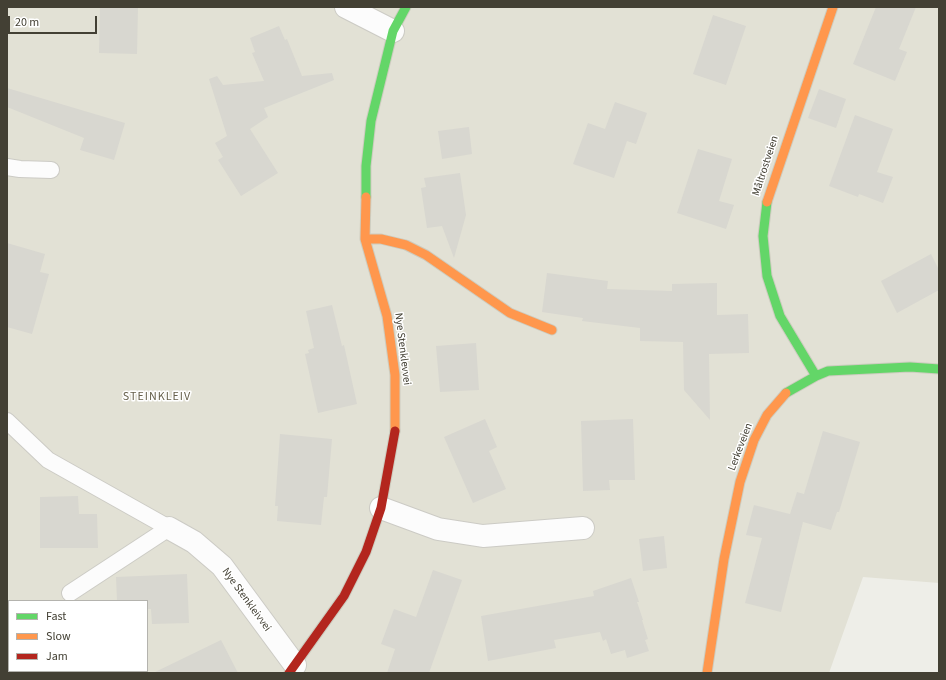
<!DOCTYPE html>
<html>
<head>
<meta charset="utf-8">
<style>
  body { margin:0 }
  #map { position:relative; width:946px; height:680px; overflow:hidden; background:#eeeee8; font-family:"Source Sans 3",sans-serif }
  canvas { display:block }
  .frame { position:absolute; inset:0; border:8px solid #434034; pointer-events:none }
  .legend { position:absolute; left:8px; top:600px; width:140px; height:72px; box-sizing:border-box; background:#fff; border:1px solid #b4b3ae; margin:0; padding:5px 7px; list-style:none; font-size:12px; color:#434034 }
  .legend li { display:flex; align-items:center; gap:8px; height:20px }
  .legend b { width:20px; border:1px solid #b4b3ae }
  .scale { position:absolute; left:8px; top:16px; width:89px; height:18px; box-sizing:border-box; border:2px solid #434034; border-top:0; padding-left:5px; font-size:12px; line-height:14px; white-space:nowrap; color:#434034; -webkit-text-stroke:3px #fff; paint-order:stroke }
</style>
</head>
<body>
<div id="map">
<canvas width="946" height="680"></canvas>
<div class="frame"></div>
<ul class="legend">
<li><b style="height:5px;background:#63d668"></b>Fast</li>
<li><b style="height:5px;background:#ff974d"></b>Slow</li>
<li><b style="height:5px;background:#b3261e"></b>Jam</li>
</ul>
<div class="scale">20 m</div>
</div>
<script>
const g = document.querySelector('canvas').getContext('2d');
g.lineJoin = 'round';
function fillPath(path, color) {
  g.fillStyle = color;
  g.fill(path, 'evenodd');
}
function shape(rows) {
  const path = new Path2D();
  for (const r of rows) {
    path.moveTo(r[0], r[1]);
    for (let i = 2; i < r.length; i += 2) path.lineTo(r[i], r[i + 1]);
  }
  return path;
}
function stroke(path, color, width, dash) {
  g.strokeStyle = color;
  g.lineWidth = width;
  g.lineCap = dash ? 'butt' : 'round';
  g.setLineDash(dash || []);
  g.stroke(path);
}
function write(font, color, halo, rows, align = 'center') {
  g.font = font + ' "Source Sans 3",sans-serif';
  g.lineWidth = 3;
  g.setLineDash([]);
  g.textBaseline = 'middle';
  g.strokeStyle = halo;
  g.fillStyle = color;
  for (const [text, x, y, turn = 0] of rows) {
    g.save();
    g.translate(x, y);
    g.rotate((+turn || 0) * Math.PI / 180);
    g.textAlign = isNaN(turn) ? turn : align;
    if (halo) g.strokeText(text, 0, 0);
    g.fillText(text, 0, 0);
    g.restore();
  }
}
const residential = shape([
  [7,7,939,7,939,583,863,577,829,673,7,673],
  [9,601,147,601,147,671,9,671]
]);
const building = shape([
  [100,7,138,7,137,54,99,53],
  [876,7,916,7,899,49,907,52,895,81,853,64],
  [713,15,746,26,726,85,693,74],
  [279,26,285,40,287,39,302,76,332,73,334,80,264,108,268,117,250,129,278,173,241,196,218,160,223,157,215,143,227,136,209,79,217,76,223,85,264,81,252,53,255,52,250,38],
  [7,88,125,123,114,160,80,150,84,138,7,107],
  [819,89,846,99,836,128,808,118],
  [615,102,647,113,636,144,627,141,614,178,573,164,588,123,605,129],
  [855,115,893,129,877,172,893,177,883,203,859,194,858,197,829,186],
  [469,127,472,154,442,159,438,131],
  [698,149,732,159,719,201,734,205,726,229,677,213],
  [460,173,466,215,454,258,442,226,427,228,421,188,426,187,424,178],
  [7,243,45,254,40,272,49,274,32,334,7,327],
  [931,254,939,270,939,290,897,313,881,281],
  [547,273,608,281,607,289,672,291,672,284,717,283,717,315,748,314,749,353,709,354,710,420,684,390,683,342,640,341,640,328,582,321,583,318,542,312],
  [332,305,342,346,344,345,357,404,318,413,305,354,309,353,308,350,314,348,306,311],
  [476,343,479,390,440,392,436,346],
  [485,419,497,447,489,451,506,489,473,503,444,437],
  [633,419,635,480,609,480,610,490,583,491,581,421],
  [823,431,860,442,839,512,837,512,831,530,803,522,781,612,745,603,762,538,746,535,754,505,790,514,797,492,804,494],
  [280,434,332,439,327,497,324,497,321,525,277,521,278,506,275,506],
  [78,496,79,514,97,514,98,548,40,548,40,497],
  [664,536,667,568,643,571,639,539],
  [433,570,462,580,429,673,387,673,395,649,381,644,394,609,416,617],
  [187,574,189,623,152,624,151,609,147,609,147,601,117,601,116,577],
  [631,578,639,602,637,602,643,620,642,620,648,639,645,640,649,651,627,658,625,650,611,654,606,639,603,641,600,632,554,640,556,648,488,661,481,616,594,596,593,591],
  [221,640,238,673,153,673]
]);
const lane = shape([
  [7,167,20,169,51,170],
  [7,421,48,460,169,528,70,593]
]);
const street = shape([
  [346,7,393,31],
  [381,508,438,529,483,536,583,528],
  [169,528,194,542,222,566,295,665]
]);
const fast = shape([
  [366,197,366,166,371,121,393,31,406,7],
  [767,202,763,236,767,276,780,316,816,376],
  [786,393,816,376,828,371,910,367,939,369]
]);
const slow = shape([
  [366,197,365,239,387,316,395,375,395,431],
  [767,202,833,7],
  [365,239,381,239,406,245,426,255,510,313,552,330],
  [707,673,724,559,740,482,754,440,767,415,786,393]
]);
const jam = shape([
  [289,673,344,596,366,552,381,508,395,431]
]);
const streetNames = [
  ["Måltrostveien",766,166,-72],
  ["Nye Stenklevvei",402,349,83],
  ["Lerkeveien",741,447,-69],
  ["Nye Stenkleivvei",246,600,54]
];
const neighbourhoodNames = [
  ["STEINKLEIV",157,397]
];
fillPath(residential, '#e2e1d5');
fillPath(building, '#d8d7d0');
stroke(lane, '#cccbc5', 18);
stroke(street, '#cccbc5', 24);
stroke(fast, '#cdccbf', 11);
stroke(slow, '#cdccbf', 11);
stroke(jam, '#cdccbf', 11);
stroke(lane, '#fcfcfc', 16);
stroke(street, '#fcfcfc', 22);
stroke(fast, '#63d668', 9);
stroke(slow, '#ff974d', 9);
stroke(jam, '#b3261e', 9);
write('11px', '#434034', '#fff', streetNames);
g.letterSpacing = '1px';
write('12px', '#66604b', '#fff', neighbourhoodNames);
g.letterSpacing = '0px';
</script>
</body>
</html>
